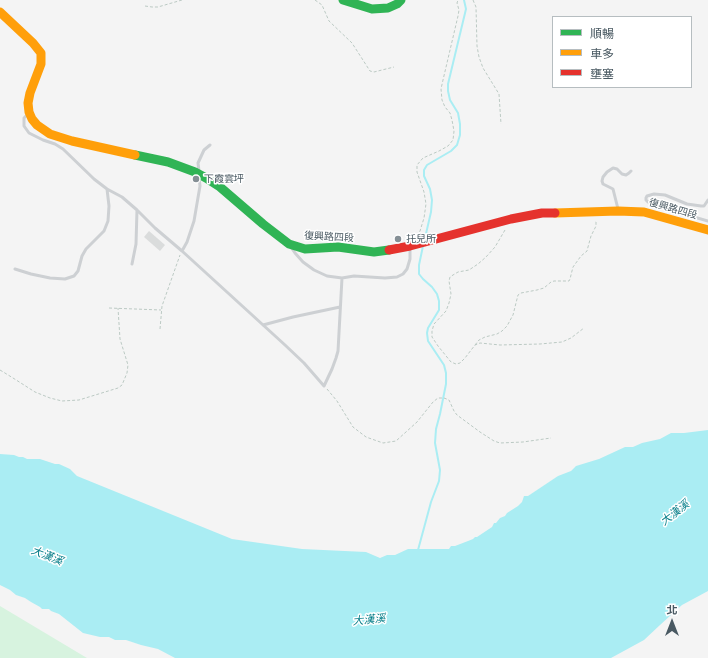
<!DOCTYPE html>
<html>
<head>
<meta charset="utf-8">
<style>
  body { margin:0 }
  #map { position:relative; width:708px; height:658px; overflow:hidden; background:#f4f4f4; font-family:Quicksand,"Noto Sans TC",sans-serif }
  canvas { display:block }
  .legend { position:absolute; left:552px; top:16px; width:140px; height:72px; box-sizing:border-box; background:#fff; border:1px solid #b6bdc0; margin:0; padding:5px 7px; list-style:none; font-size:12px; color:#495962 }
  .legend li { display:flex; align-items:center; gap:8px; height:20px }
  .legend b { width:20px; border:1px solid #b6bdc0 }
  .north { position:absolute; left:652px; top:602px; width:40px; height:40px; -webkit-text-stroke:3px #fff; paint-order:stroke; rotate:0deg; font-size:11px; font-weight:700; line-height:16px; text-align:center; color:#495962 }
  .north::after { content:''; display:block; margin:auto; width:14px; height:18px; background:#495962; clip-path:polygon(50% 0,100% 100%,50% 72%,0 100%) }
</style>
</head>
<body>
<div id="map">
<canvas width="708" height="658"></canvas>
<ul class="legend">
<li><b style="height:5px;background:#30b455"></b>順暢</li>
<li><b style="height:5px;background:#ff9f0a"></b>車多</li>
<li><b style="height:5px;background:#e5322d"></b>壅塞</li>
</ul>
<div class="north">北</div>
</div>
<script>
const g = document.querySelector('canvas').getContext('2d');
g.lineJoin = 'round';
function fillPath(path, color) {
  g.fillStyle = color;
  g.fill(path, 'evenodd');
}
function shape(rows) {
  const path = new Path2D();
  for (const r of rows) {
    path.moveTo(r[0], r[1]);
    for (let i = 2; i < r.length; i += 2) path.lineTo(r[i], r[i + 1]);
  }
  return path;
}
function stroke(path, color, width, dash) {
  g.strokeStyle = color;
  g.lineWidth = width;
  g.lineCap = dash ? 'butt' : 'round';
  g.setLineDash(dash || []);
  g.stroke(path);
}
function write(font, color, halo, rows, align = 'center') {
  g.font = font + ' Quicksand,"Noto Sans TC",sans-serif';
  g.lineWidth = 3;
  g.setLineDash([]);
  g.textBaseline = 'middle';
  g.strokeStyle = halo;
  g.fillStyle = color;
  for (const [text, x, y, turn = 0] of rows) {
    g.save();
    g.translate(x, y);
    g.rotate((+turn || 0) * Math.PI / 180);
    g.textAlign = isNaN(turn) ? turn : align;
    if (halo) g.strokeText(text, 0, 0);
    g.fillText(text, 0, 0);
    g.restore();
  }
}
const green = shape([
  [0,606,87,658,0,658]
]);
const water = shape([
  [708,430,708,591,682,605,660,625,644,640,611,658,175,658,158,649,141,645,126,640,115,640,109,637,100,637,83,633,59,614,51,611,49,609,42,609,40,607,31,602,25,598,16,595,10,590,0,585,0,454,14,455,19,457,23,457,27,459,40,459,55,464,59,464,70,469,77,476,232,539,302,549,366,552,380,558,387,555,395,555,408,549,449,549,451,546,455,546,468,541,473,539,475,537,477,537,492,527,494,523,496,523,500,518,505,516,507,513,518,506,522,502,524,496,528,496,558,476,571,471,576,466,599,459,625,447,633,447,642,443,660,439,671,433,684,433]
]);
const stream = shape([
  [425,238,431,212,432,200,430,189,424,176,424,170,427,165,451,151,457,145,460,135,460,124,458,113,450,100,448,91,448,84,466,9,464,0],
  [418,550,431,502,439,481,440,470,435,443,436,429,440,414,446,384,446,373,444,365,428,341,427,333,428,328,439,310,439,301,437,294,432,287,423,279,419,274,419,265,423,246]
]);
const building = shape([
  [149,231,165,245,160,251,144,237]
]);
const path = shape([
  [315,0,322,5,329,21,352,43,370,71,374,72,394,67],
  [473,0,476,7,477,46,479,57,483,68,499,94,501,124],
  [145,6,152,7,158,7,182,0],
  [505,230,495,247,486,257,478,264,469,270,458,272,453,275,450,277,449,281,451,294,449,303,446,311,434,324,432,331,432,337,438,346,451,362,456,364,460,363,465,358,475,345,480,343,500,345,540,344,562,342,571,338,584,328],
  [417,236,420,231,424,218,426,204,424,192,417,172,417,165,423,158,439,151,448,146,453,140,454,131,452,120,450,113,445,107,442,100,441,89,443,80,458,16,459,10,457,3,458,0],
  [109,308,161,310],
  [160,329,162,306,180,255],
  [475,345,479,340,485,337,497,334,502,331,507,326,513,315,518,295,521,293,537,290,544,288,551,282,554,281,569,281,570,279,573,267,581,256,587,251,588,247,591,236,596,226,596,222,595,221],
  [0,370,13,378,35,392,50,398,62,401,79,400,118,388,122,385,127,373,128,365,120,339,118,308],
  [327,389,337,401,353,427,366,437,383,443,396,441,417,422,433,402,438,398,444,398,449,400,454,411,457,415,480,432,494,441,500,443,523,442,551,438]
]);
const lane = shape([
  [28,114,24,118,24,126,29,133,43,140,55,144,63,149,94,179,107,189,122,197,137,210,155,228,182,251,285,345,304,363,324,386,332,369,336,358,338,351,342,278,327,276,314,270,303,262,295,253,291,247],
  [199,171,198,163,204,150,210,145],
  [708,200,704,206,701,206,687,204,665,195,654,194,647,196,646,198,646,200,648,202,659,205,677,212,708,221],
  [618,209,613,189,603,184,602,181,603,177,607,172,613,168,617,169,622,174,626,175,629,173,631,171],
  [182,251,187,242,194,221,200,186,199,177],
  [132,264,136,244,137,210],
  [15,269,31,274,50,278,65,279,74,276,78,271,82,256,86,249,104,231,108,221,109,206,107,189],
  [342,278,354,276,385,278,397,277,403,274,407,269,410,259,410,248],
  [263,325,293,317,340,307]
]);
const fast = shape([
  [343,0,372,9,388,8,397,4,401,0],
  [135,155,168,162,195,172,206,178,220,187,263,224,289,244,305,249,338,247,374,252,389,250]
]);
const slow = shape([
  [0,12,33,43,41,53,41,64,30,93,28,103,29,112,32,119,37,125,50,134,72,141,135,155],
  [555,213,618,211,644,212,708,230]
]);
const jam = shape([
  [389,250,410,246,511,219,542,213,555,213]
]);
const markers = [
  [196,179,4,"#858f95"],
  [398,239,4,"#858f95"]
];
const poiNames = [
  ["下霞雲坪",204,179],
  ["托兒所",406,239]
];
const streetNames = [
  ["復興路四段",673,209,16],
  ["復興路四段",329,237,3]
];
const waterNames = [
  ["大漢溪",675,513,-38],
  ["大漢溪",47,556,22],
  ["大漢溪",369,620,-5]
];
fillPath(green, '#d7f3df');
fillPath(water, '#aaedf3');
stroke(stream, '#aaedf3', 2);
fillPath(building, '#dadcdc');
stroke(path, '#bbc9c3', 1, [3, 2]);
stroke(lane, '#cdd0d3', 3);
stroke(fast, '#30b455', 9);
stroke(slow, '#ff9f0a', 9);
stroke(jam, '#e5322d', 9);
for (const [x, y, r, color] of markers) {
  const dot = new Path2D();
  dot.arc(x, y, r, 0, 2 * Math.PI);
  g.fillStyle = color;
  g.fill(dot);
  stroke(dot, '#fff', 1.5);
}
write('10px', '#495962', '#fff', poiNames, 'left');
write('10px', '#495962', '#fff', streetNames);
write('italic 11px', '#067e89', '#fff', waterNames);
</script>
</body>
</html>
